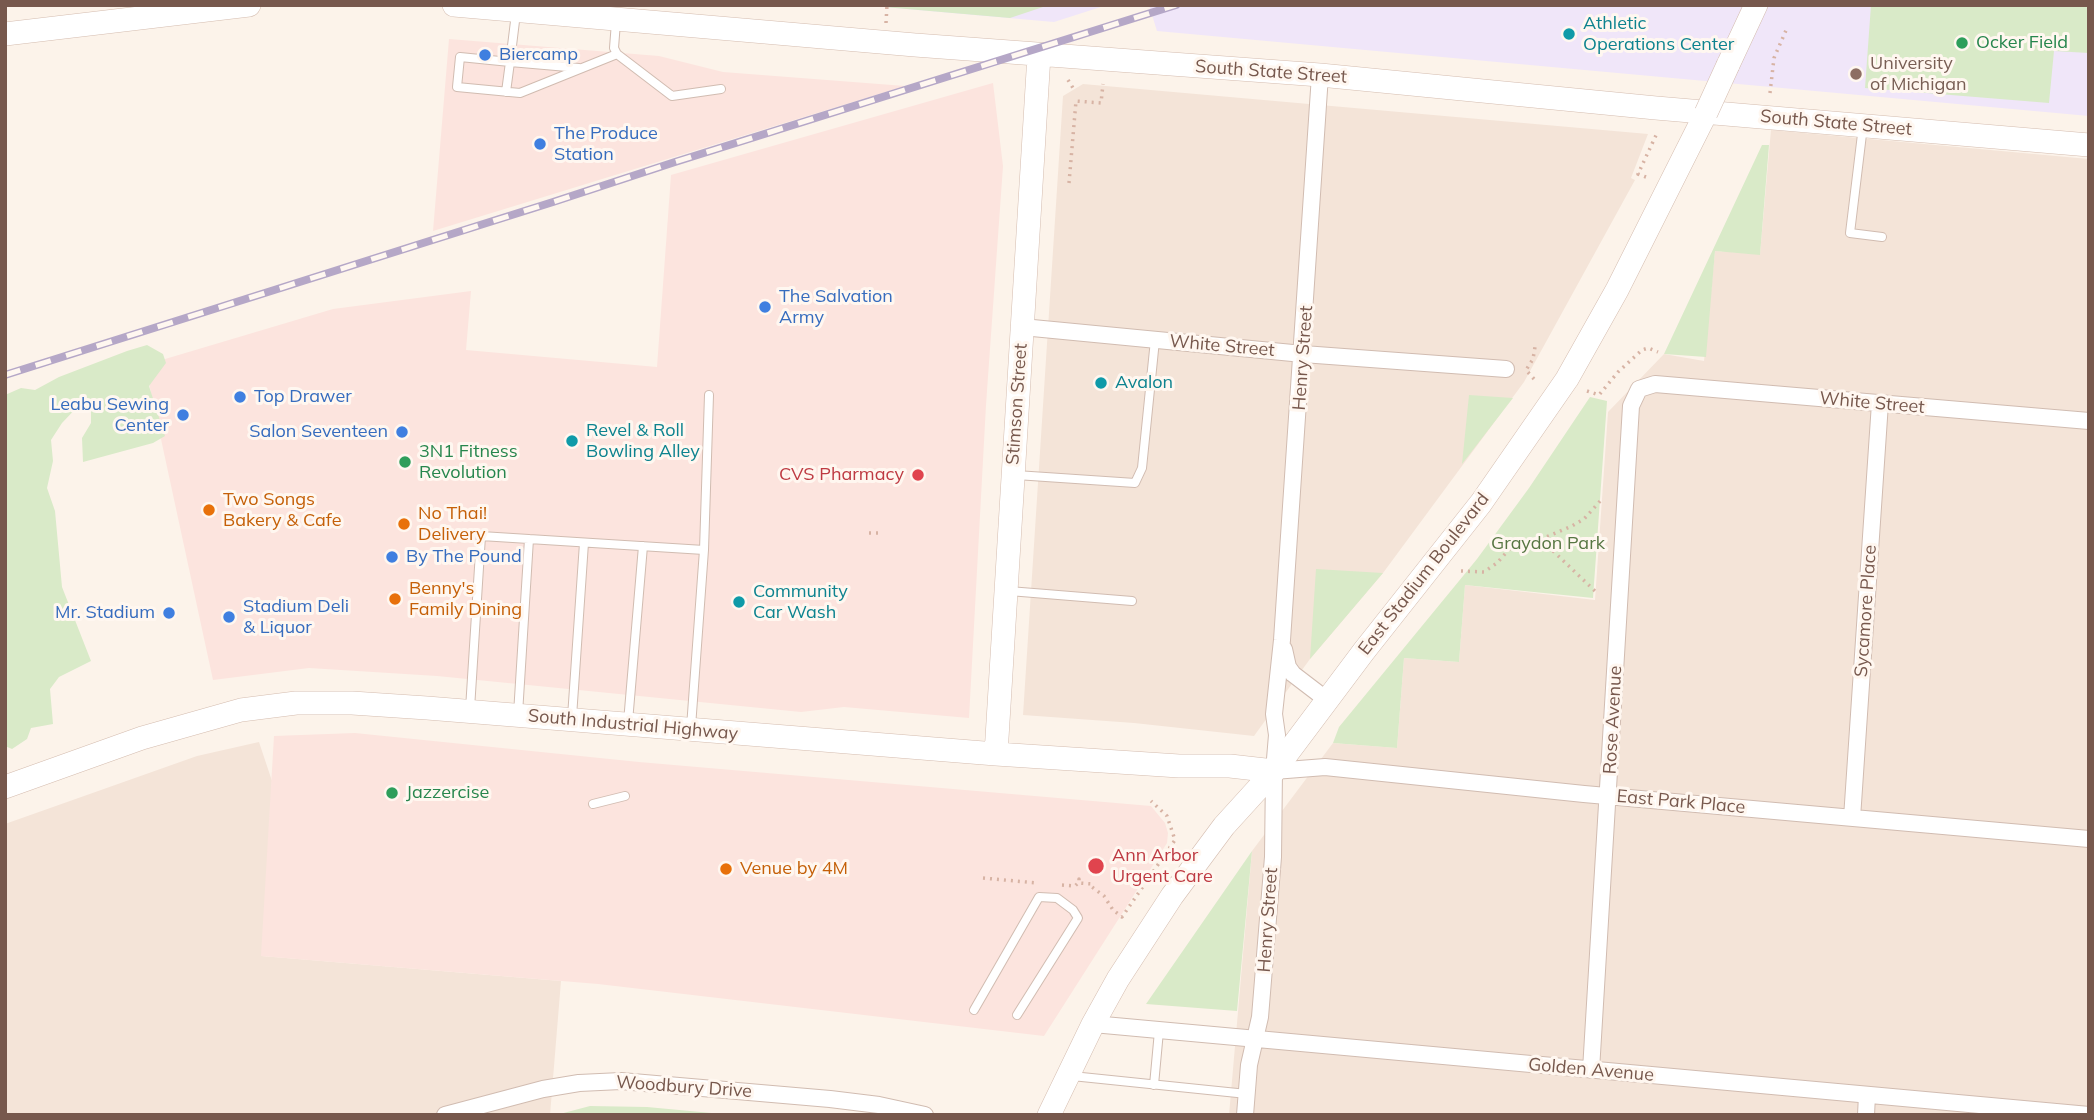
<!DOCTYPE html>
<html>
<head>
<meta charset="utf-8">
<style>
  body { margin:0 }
  #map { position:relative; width:2094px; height:1120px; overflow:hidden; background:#fcf3ea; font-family:Mulish,sans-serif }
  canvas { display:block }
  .frame { position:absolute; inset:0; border:7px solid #77584d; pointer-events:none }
</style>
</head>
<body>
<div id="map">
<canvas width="2094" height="1120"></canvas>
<div class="frame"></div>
</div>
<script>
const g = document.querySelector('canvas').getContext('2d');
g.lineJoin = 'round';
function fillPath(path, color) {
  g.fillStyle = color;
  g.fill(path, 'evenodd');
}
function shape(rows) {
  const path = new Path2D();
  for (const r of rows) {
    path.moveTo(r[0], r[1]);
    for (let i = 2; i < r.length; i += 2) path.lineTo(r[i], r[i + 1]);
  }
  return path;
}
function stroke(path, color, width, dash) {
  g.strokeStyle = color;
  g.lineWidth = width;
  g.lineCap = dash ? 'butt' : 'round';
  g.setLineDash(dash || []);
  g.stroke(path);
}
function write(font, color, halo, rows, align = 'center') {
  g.font = font + ' Mulish,sans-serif';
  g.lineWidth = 6;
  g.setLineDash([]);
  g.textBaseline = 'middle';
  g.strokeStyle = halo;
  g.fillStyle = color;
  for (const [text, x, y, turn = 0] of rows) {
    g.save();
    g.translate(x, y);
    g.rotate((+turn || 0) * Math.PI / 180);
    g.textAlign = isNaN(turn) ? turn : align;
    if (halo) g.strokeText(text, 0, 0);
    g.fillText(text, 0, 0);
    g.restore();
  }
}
const residential = shape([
  [1083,84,1648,134,1631,178,1635,180,1524,382,1383,573,1310,659,1254,736,1134,723,1023,715,1063,96],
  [1771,130,2089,159,2089,1115,1229,1115,1252,851,1333,743,1397,748,1404,658,1459,662,1465,585,1595,600,1608,412,1664,354,1704,361,1715,251,1760,254],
  [259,742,272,781,262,956,561,981,550,1115,5,1115,5,824,197,756]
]);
const commercial = shape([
  [449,39,659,56,723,72,905,86,433,231],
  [993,83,1003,166,986,405,969,718,844,707,801,712,437,676,309,668,213,680,145,365,333,309,471,291,466,350,657,367,671,175],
  [355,733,639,762,1151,806,1165,823,1168,833,1167,843,1044,1036,598,984,261,956,274,736]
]);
const education = shape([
  [861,5,1107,5,1054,22],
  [1149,5,2089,5,2089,116,1157,31]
]);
const green = shape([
  [861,5,1049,5,1010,18],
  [1871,5,2089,5,2089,53,2054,51,2049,103,1865,88],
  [1762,145,1769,145,1760,255,1715,251,1706,357,1664,354],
  [147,345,163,354,166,363,149,386,165,436,153,443,83,462,82,438,91,423,91,406,83,401,62,423,51,440,53,461,47,488,55,511,62,587,91,661,59,677,50,689,53,724,31,728,27,739,12,749,5,746,5,395,21,388,35,390,59,377,127,351],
  [1469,395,1513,398,1462,464],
  [1590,397,1607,401,1593,598,1465,585,1459,662,1404,658,1397,748,1333,743,1339,727,1477,559,1529,488],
  [1316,569,1383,573,1310,659],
  [1252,851,1237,1011,1146,1004],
  [590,1106,647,1107,733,1115,556,1115]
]);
const path = shape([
  [886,23,887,5],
  [1068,80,1073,88],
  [1770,93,1774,58,1787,28],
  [1646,177,1638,174,1658,131],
  [1069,183,1076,101,1101,103,1103,84],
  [1534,379,1526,370,1533,359,1535,347],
  [1587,391,1599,395,1618,372,1642,350,1648,348,1658,352],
  [869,533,883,533],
  [1535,540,1552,550,1596,592],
  [1461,571,1484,572,1497,563,1513,545,1546,537,1572,526,1584,519,1602,499],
  [983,878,1037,883],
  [1062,885,1075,886,1079,882,1079,879,1079,883,1092,884,1092,887,1104,896,1113,910,1122,917,1175,840,1167,816,1151,801]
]);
const lane = shape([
  [516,13,510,62,460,57,457,87,520,93,617,54,672,96,721,89],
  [616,22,614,48,617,54],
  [506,92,510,62,579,68],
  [1863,126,1850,233,1882,237],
  [1016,475,1135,483,1142,468,1155,340],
  [1009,591,1132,601],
  [470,709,481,536,704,550],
  [518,714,529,539],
  [572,717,584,543],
  [628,722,643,546],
  [691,727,704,550,709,395],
  [593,804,625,796],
  [974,1010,1039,897,1057,898,1073,910,1078,918,1017,1015],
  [1072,1076,1247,1094],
  [1154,1085,1159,1031]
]);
const street = shape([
  [1022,327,1303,354,1506,369],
  [1284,649,1288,667,1293,674,1327,700],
  [1274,771,1325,767,1584,794,2089,839],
  [1852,818,1880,403],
  [1093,1024,2089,1115],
  [1591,1070,1631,406,1639,389,1655,384,2089,421],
  [445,1115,543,1089,579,1083,621,1081,830,1099,879,1105,925,1115],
  [1245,1115,1249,1065,1260,1017,1273,857,1274,771,1277,735,1274,714,1282,640,1320,75],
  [1866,1115,1867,1095]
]);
const secondary = shape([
  [454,5,915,45,1320,75,1656,108,2089,145],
  [5,34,249,5],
  [1728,65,1756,5],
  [996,754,1039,55],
  [5,787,142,738,241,710,296,703,352,703,427,708,996,754,1179,766,1230,766,1274,771],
  [1049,1115,1093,1024,1118,979,1172,896,1224,826,1274,771,1364,651,1481,503,1567,379,1617,290,1706,113]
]);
const rail = shape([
  [5,375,553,202,675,162,1176,5]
]);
const secondaryBridge = shape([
  [1706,113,1728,65]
]);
const markers = [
  [1569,34,7,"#0f9aa8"],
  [1962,43,7,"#2e9e5b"],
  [485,55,7,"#3f7fe0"],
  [1856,74,7,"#8d6e63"],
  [540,144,7,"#3f7fe0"],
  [765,307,7,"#3f7fe0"],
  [1101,383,7,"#0f9aa8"],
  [240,397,7,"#3f7fe0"],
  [183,415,7,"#3f7fe0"],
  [402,432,7,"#3f7fe0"],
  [572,441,7,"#0f9aa8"],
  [405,462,7,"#2e9e5b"],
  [918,475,7,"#e0444e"],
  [209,510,7,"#e8710a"],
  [404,524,7,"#e8710a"],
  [392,557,7,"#3f7fe0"],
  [395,599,7,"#e8710a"],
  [739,602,7,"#0f9aa8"],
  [169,613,7,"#3f7fe0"],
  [229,617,7,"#3f7fe0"],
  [392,793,7,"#2e9e5b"],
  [1096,866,9,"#e0444e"],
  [726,869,7,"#e8710a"]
];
const cultureNames = [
  ["Athletic",1583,24],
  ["Operations Center",1583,45],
  ["Avalon",1115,383],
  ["Revel & Roll",586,431],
  ["Bowling Alley",586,452],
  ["Community",753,592],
  ["Car Wash",753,613]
];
const leisureNames = [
  ["Ocker Field",1976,43],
  ["3N1 Fitness",419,452],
  ["Revolution",419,473],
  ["Jazzercise",406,793]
];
const shopNames = [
  ["Biercamp",499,55],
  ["The Produce",554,134],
  ["Station",554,155],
  ["The Salvation",779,297],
  ["Army",779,318],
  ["Top Drawer",254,397],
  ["Leabu Sewing",169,405,"right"],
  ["Center",169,426,"right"],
  ["Salon Seventeen",388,432,"right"],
  ["By The Pound",406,557],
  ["Stadium Deli",243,607],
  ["& Liquor",243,628],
  ["Mr. Stadium",155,613,"right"]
];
const educationNames = [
  ["University",1870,64],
  ["of Michigan",1870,85]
];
const streetNames = [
  ["South State Street",1271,72,4],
  ["South State Street",1836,123,5],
  ["White Street",1222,346,5],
  ["Henry Street",1303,358,-86],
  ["White Street",1872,403,5],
  ["Stimson Street",1017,404,-86],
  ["East Stadium Boulevard",1424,574,-52],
  ["Sycamore Place",1866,611,-86],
  ["Rose Avenue",1613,720,-87],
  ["South Industrial Highway",633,725,5],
  ["East Park Place",1681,802,5],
  ["Henry Street",1268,920,-86],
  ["Golden Avenue",1591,1070,5],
  ["Woodbury Drive",684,1087,4]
];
const healthNames = [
  ["CVS Pharmacy",904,475],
  ["Ann Arbor",1112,856,"left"],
  ["Urgent Care",1112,877,"left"]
];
const foodNames = [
  ["Two Songs",223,500],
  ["Bakery & Cafe",223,521],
  ["No Thai!",418,514],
  ["Delivery",418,535],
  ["Benny's",409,589],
  ["Family Dining",409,610],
  ["Venue by 4M",740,869]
];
const parkNames = [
  ["Graydon Park",1548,544]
];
fillPath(residential, '#f4e4d8');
fillPath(commercial, '#fce4de');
fillPath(education, '#f0e6f9');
fillPath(green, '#d9eac8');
stroke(lane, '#d1bcb1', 10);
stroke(street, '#d1bcb1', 18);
stroke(secondary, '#d4bcaf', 24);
stroke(path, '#d7b3a4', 3.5, [2, 5]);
stroke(lane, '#fff', 8);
stroke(street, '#fff', 16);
stroke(secondary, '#fff', 23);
stroke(rail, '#b5a7c7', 8);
stroke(rail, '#fff7f0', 5, [16]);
stroke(secondaryBridge, '#d4bcaf', 24, []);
stroke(secondaryBridge, '#fff', 23);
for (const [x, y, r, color] of markers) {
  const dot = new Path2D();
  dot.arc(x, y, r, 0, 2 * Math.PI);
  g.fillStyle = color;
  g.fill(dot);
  stroke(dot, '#fff7f0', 2.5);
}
write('18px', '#0d838f', '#fff7f0', cultureNames, 'left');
write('18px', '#27864d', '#fff7f0', leisureNames, 'left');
write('18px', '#366cbe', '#fff7f0', shopNames, 'left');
write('18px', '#785e54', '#fff7f0', educationNames, 'left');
write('18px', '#77584d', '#fff7f0', streetNames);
write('18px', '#be3a42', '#fff7f0', healthNames, 'right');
write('18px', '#c56008', '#fff7f0', foodNames, 'left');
write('18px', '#577642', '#fff7f0', parkNames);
</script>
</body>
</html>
